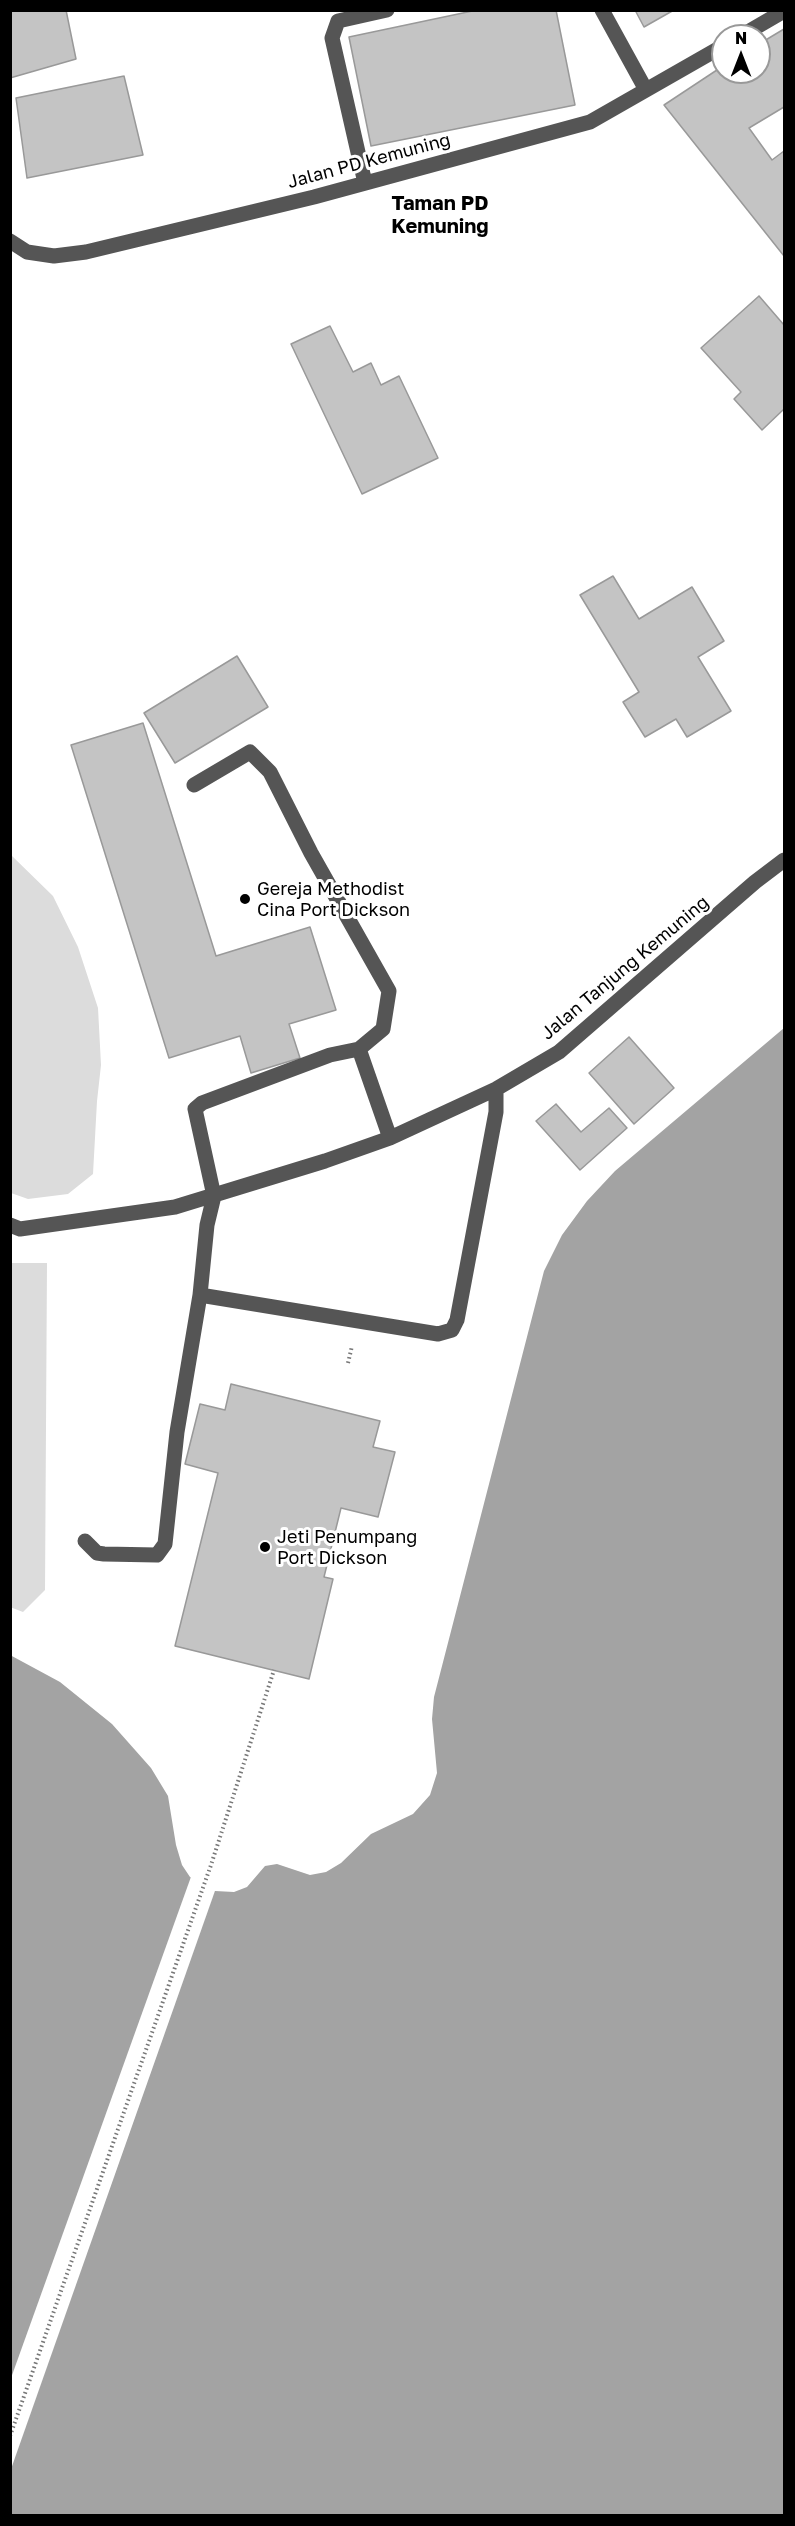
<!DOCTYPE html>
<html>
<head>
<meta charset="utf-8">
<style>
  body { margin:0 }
  #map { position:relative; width:795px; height:2526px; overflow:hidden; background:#fff; font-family:"Golos Text",sans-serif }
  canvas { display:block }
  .frame { position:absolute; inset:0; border:12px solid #000; pointer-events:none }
  .north { position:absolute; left:711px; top:24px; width:60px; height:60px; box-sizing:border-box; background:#fff; border:2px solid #999; border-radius:50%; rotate:0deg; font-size:16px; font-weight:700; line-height:24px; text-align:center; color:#000 }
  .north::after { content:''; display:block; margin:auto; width:21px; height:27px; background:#000; clip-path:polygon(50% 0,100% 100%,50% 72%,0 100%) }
</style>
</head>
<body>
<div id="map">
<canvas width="795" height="2526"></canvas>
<div class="frame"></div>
<div class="north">N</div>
</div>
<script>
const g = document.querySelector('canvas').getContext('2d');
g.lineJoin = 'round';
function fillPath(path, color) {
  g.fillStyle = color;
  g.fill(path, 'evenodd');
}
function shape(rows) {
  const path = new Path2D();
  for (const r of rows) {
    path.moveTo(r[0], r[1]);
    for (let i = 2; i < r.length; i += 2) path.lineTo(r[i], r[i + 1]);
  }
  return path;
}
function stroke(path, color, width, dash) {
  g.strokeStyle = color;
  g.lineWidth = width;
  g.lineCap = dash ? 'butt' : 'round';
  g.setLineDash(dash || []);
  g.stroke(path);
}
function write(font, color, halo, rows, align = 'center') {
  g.font = font + ' "Golos Text",sans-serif';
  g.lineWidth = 6;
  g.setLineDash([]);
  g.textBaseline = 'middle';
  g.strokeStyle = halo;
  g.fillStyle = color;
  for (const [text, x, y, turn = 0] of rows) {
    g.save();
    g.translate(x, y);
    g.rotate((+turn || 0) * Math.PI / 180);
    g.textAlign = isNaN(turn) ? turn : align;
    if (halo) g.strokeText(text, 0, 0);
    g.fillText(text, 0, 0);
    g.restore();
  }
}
const green = shape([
  [11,855,53,896,78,947,98,1008,101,1065,97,1101,93,1174,68,1194,28,1199,11,1193],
  [11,1263,47,1263,45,1590,23,1612,10,1607]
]);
const water = shape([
  [784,1028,784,2515,11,2515,10,1655,60,1682,112,1724,151,1768,168,1796,176,1845,182,1865,190,1877,215,1891,234,1892,247,1887,265,1866,277,1864,310,1875,326,1872,341,1863,371,1834,413,1814,430,1795,437,1773,432,1719,434,1697,544,1271,562,1235,587,1201,615,1171]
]);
const pier = shape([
  [192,1874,216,1888,11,2469,11,2378]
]);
const building = shape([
  [10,10,66,10,76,59,10,78,10,10],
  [477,10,556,10,575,105,371,146,349,37,477,10],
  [635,10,674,10,644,27,635,10],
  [784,29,784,107,749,128,772,160,784,151,784,256,664,105,723,66,723,72,759,72,759,44,784,29],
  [124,76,143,155,27,178,16,98,124,76],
  [759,296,784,325,784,409,762,430,734,399,741,392,701,348,759,296],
  [330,326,353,372,371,363,381,385,399,376,438,458,362,494,291,344,330,326],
  [613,576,639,619,692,587,724,641,698,657,731,711,687,737,676,719,645,737,623,702,639,692,580,595,613,576],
  [237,656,268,707,175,763,144,713,237,656],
  [143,723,216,956,310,927,336,1010,289,1024,300,1058,251,1073,240,1036,169,1058,71,745,143,723],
  [629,1037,674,1088,634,1124,589,1073,629,1037],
  [556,1104,581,1132,609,1108,627,1128,580,1170,536,1121,556,1104],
  [231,1384,380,1421,373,1447,395,1452,378,1517,341,1508,324,1577,333,1579,309,1679,175,1646,218,1473,185,1464,200,1404,225,1410,231,1384]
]);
const path = shape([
  [348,1363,352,1346],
  [10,2436,211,1865,274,1670]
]);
const minor = shape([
  [602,10,646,90],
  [741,36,784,11],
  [365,183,332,38,338,21,387,10],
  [10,241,27,252,54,256,86,252,314,197,590,122,723,46],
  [194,785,250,752,270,772,311,853,389,991,383,1029,359,1049,390,1138],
  [359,1049,330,1055,202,1103,195,1109,214,1196,207,1225,200,1295,438,1334,452,1330,457,1320,496,1112,496,1089],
  [10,1225,20,1229,175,1207,325,1161,390,1138,496,1089,559,1052,755,882,784,860],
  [85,1541,97,1553,104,1554,157,1555,165,1544,177,1432,200,1295]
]);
const markers = [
  [245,899,6,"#000"],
  [265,1547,6,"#000"]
];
const streetNames = [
  ["Jalan PD Kemuning",369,161,-15],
  ["Jalan Tanjung Kemuning",625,968,-40]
];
const poiNames = [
  ["Gereja Methodist",257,889],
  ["Cina Port Dickson",257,910],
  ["Jeti Penumpang",277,1537],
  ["Port Dickson",277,1558]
];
const neighbourhoodNames = [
  ["Taman PD",440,204],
  ["Kemuning",440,227]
];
fillPath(green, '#dcdcdc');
fillPath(water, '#a3a3a3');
fillPath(pier, '#fff');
fillPath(building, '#c4c4c4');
stroke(building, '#999', 1.5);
stroke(path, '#777', 4, [1.5, 3]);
stroke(minor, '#555', 15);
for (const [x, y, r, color] of markers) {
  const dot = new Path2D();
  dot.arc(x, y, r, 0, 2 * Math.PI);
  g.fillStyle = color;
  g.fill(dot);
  stroke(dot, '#fff', 2);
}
write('18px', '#000', '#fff', streetNames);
write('18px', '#000', '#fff', poiNames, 'left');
write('bold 20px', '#000', '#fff', neighbourhoodNames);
</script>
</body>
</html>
